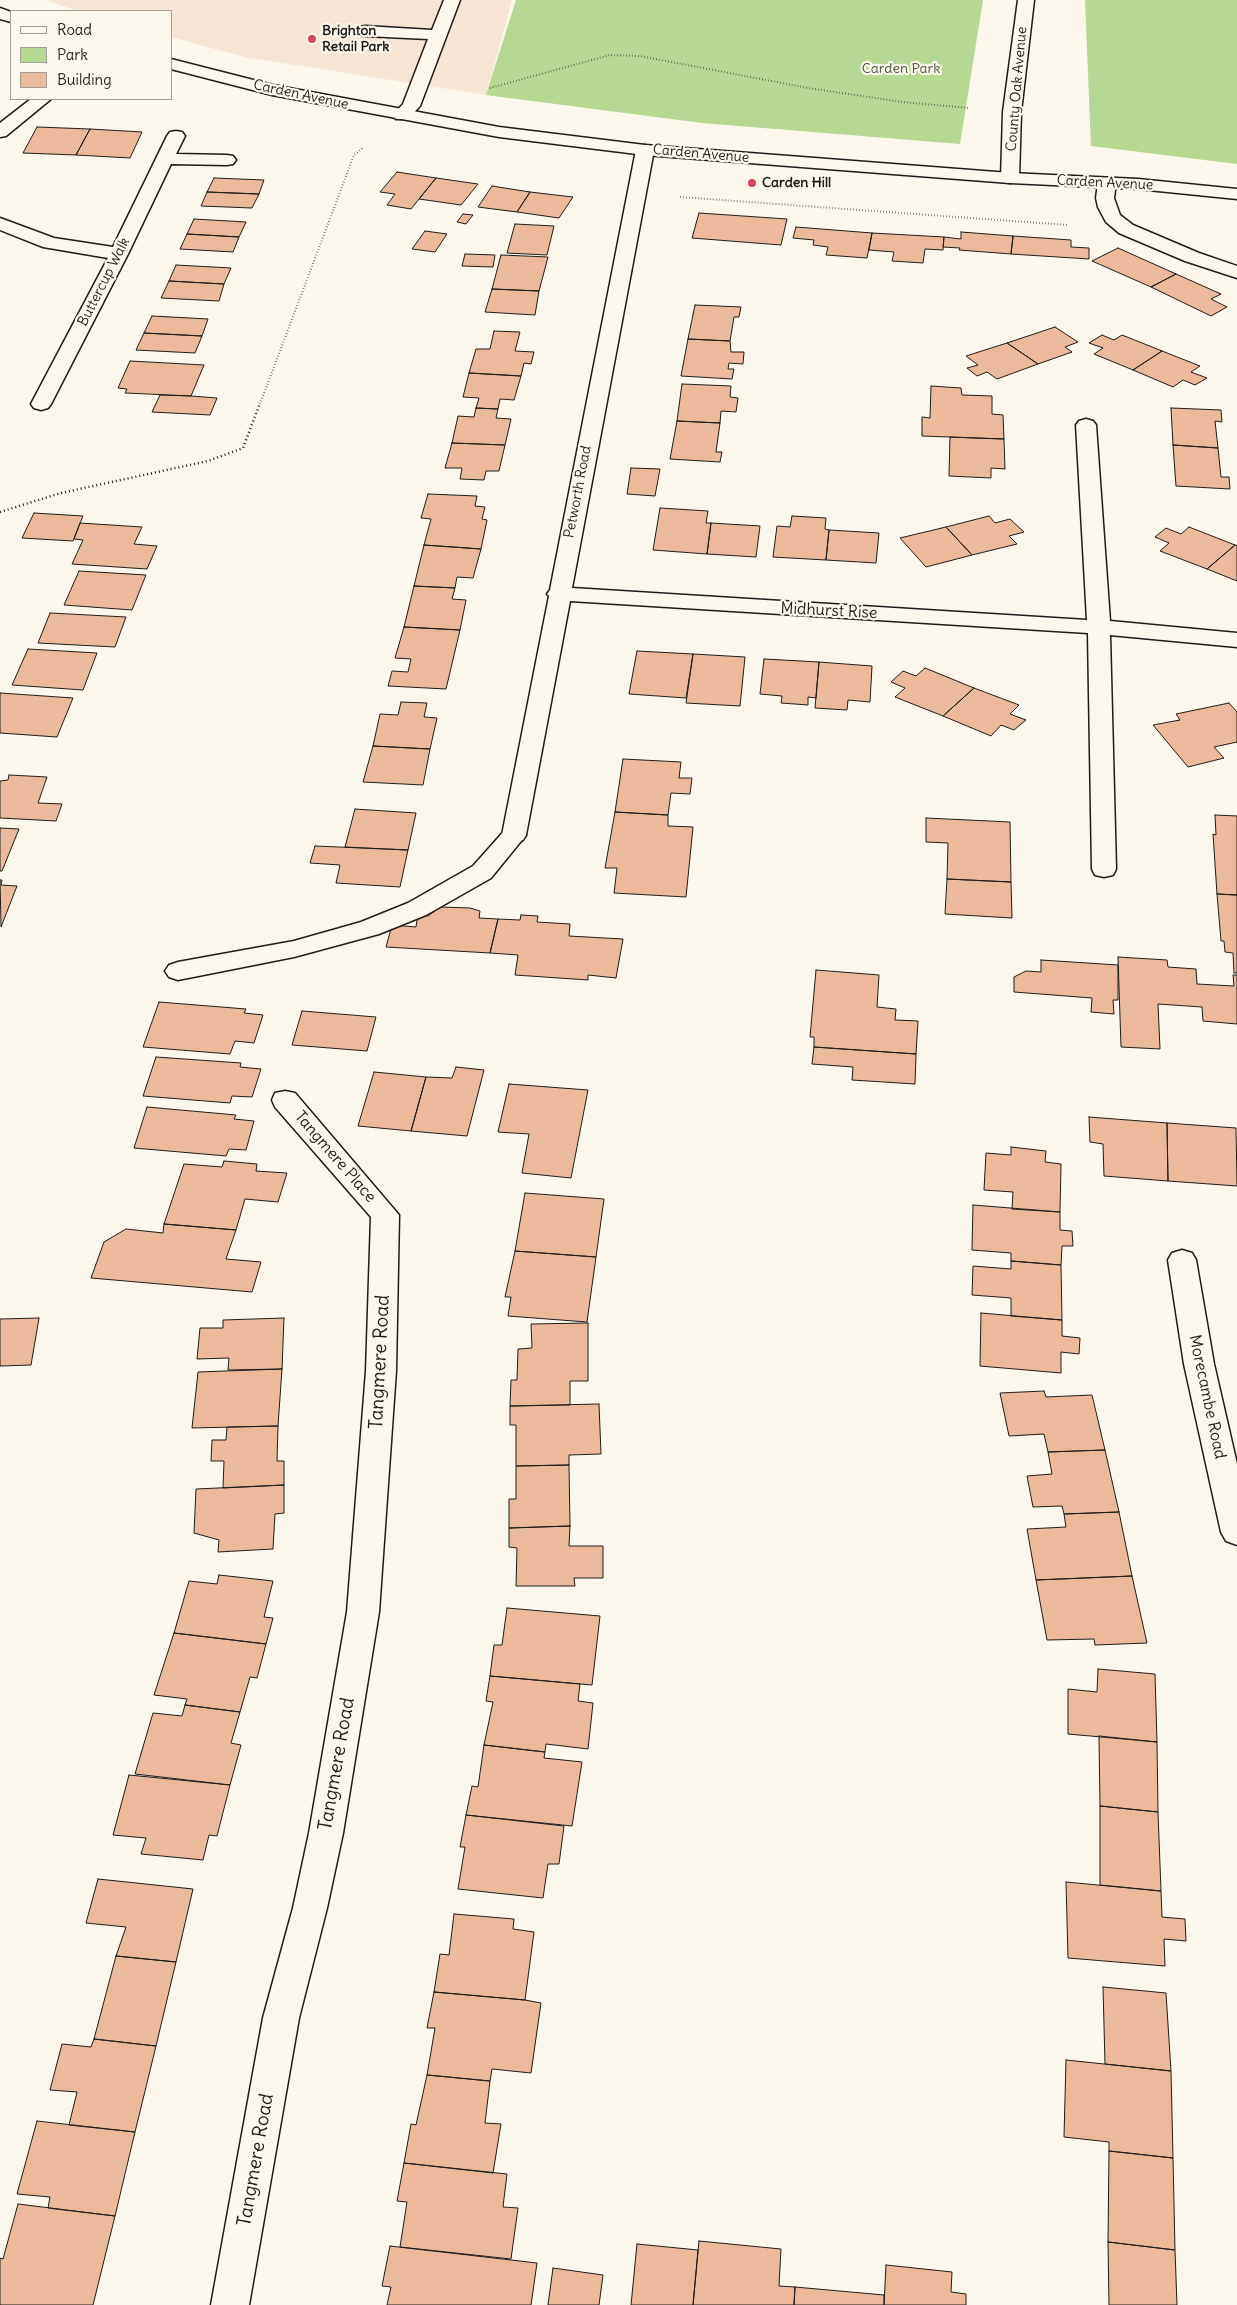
<!DOCTYPE html>
<html>
<head>
<meta charset="utf-8">
<style>
  body { margin:0 }
  #map { position:relative; width:1237px; height:2305px; overflow:hidden; background:#fbf7ec; font-family:Delius,sans-serif }
  canvas { display:block }
  .legend { position:absolute; left:10px; top:10px; width:162px; height:90px; box-sizing:border-box; background:#fbf7ec; border:1px solid #a29f99; margin:0; padding:6px 9px; list-style:none; font-size:15px; color:#1c1c1c }
  .legend li { display:flex; align-items:center; gap:10px; height:25px }
  .legend b { width:25px; border:1px solid #a29f99 }
</style>
</head>
<body>
<div id="map">
<canvas width="1237" height="2305"></canvas>
<ul class="legend">
<li><b style="height:6px;background:#fbf7ec"></b>Road</li>
<li><b style="height:14px;background:#b6d892"></b>Park</li>
<li><b style="height:14px;background:#ebba9c"></b>Building</li>
</ul>
</div>
<script>
const g = document.querySelector('canvas').getContext('2d');
g.lineJoin = 'round';
function fillPath(path, color) {
  g.fillStyle = color;
  g.fill(path, 'evenodd');
}
function shape(rows) {
  const path = new Path2D();
  for (const r of rows) {
    path.moveTo(r[0], r[1]);
    for (let i = 2; i < r.length; i += 2) path.lineTo(r[i], r[i + 1]);
  }
  return path;
}
function stroke(path, color, width, dash) {
  g.strokeStyle = color;
  g.lineWidth = width;
  g.lineCap = dash ? 'butt' : 'round';
  g.setLineDash(dash || []);
  g.stroke(path);
}
function write(font, color, halo, rows, align = 'center') {
  g.font = font + ' Delius,sans-serif';
  g.lineWidth = 4.5;
  g.setLineDash([]);
  g.textBaseline = 'middle';
  g.strokeStyle = halo;
  g.fillStyle = color;
  for (const [text, x, y, turn = 0] of rows) {
    g.save();
    g.translate(x, y);
    g.rotate((+turn || 0) * Math.PI / 180);
    g.textAlign = isNaN(turn) ? turn : align;
    if (halo) g.strokeText(text, 0, 0);
    g.fillText(text, 0, 0);
    g.restore();
  }
}
const built = shape([
  [46,0,512,0,486,95,244,57,171,37,171,11,78,11]
]);
const green = shape([
  [516,0,983,0,960,144,702,123,486,95],
  [1085,0,1237,0,1237,164,1091,146]
]);
const building = shape([
  [37,127,90,129,76,155,23,153,37,127],
  [90,129,142,132,130,158,76,155,90,129],
  [397,172,436,178,411,209,387,205,395,194,380,192,397,172],
  [214,178,264,180,259,194,207,192,214,178],
  [436,178,478,184,461,205,419,199,436,178],
  [492,186,530,192,517,212,478,207,492,186],
  [207,192,259,194,252,208,201,206,207,192],
  [530,192,573,197,559,218,517,212,530,192],
  [699,213,787,219,781,245,692,238,699,213],
  [463,214,473,215,466,224,457,222,463,214],
  [194,219,246,222,239,237,187,234,194,219],
  [515,224,554,226,547,255,507,253,515,224],
  [796,227,872,233,867,258,826,255,828,247,813,245,814,240,793,238,796,227],
  [425,231,447,234,435,252,412,249,425,231],
  [961,232,1013,236,1011,254,959,250,960,248,943,247,944,237,961,239,961,232],
  [872,233,944,237,943,250,925,249,923,263,892,261,894,252,869,250,872,233],
  [187,234,239,237,233,252,180,249,187,234],
  [1013,236,1071,240,1071,247,1089,248,1089,259,1011,254,1013,236],
  [1118,248,1176,274,1151,287,1092,261,1118,248],
  [465,254,495,255,493,267,462,266,465,254],
  [501,255,548,257,539,291,492,289,501,255],
  [176,265,231,268,224,284,169,281,176,265],
  [1176,274,1221,294,1211,299,1227,307,1211,316,1151,287,1176,274],
  [169,281,224,284,219,301,161,298,169,281],
  [492,289,539,291,535,315,485,312,492,289],
  [695,305,741,307,739,317,734,317,730,341,688,339,695,305],
  [152,316,208,319,202,336,144,333,152,316],
  [1055,327,1078,342,1065,347,1072,352,1038,364,1007,343,1055,327],
  [494,331,520,332,515,351,534,352,531,364,524,363,521,376,469,373,476,349,490,349,494,331],
  [144,333,202,336,195,353,136,350,144,333],
  [1102,335,1114,340,1122,335,1162,351,1133,370,1094,354,1103,348,1089,343,1102,335],
  [688,339,730,341,731,352,744,352,743,364,729,363,728,369,734,369,732,379,681,376,688,339],
  [1007,343,1038,364,997,379,987,372,977,376,967,368,978,365,966,356,1007,343],
  [1162,351,1200,366,1191,372,1207,378,1195,385,1183,380,1173,387,1133,370,1162,351],
  [130,361,204,365,191,396,125,393,127,389,118,388,130,361],
  [469,373,521,376,514,400,500,399,498,409,476,408,479,398,463,397,469,373],
  [682,384,731,386,730,397,738,398,736,412,721,411,720,423,677,421,682,384],
  [931,386,961,388,962,395,992,396,992,414,1003,415,1004,439,922,436,922,417,930,418,931,386],
  [160,395,191,396,217,398,210,415,152,412,160,395],
  [476,408,498,409,496,418,511,419,505,445,452,443,458,416,474,417,476,408],
  [1171,408,1221,410,1222,422,1215,421,1218,448,1173,445,1171,408],
  [677,421,720,423,716,452,722,452,720,462,670,459,677,421],
  [950,437,1004,439,1005,469,991,468,991,478,949,476,950,437],
  [452,443,505,445,499,471,486,471,484,480,460,479,462,468,445,468,452,443],
  [1173,445,1218,448,1221,477,1229,477,1230,489,1176,486,1173,445],
  [631,468,660,469,655,496,627,494,631,468],
  [428,494,477,496,475,506,485,507,482,519,487,520,481,549,424,545,431,519,421,518,428,494],
  [660,508,708,511,706,523,711,523,707,554,653,550,660,508],
  [34,513,83,516,73,541,22,538,34,513],
  [792,516,826,518,825,529,829,530,826,560,773,557,777,526,790,527,792,516],
  [989,516,995,523,1010,519,1024,532,1009,536,1017,544,972,555,946,527,989,516],
  [80,523,142,527,134,544,157,546,147,569,72,564,83,540,74,539,80,523],
  [711,523,760,526,756,557,707,554,711,523],
  [946,527,972,555,926,567,900,538,946,527],
  [1189,527,1235,545,1207,569,1160,551,1169,543,1155,537,1166,528,1181,534,1189,527],
  [829,530,879,533,876,563,826,560,829,530],
  [424,545,481,549,473,578,457,577,455,588,414,586,424,545],
  [1235,545,1237,546,1237,581,1207,569,1235,545],
  [79,571,146,575,132,610,64,605,79,571],
  [414,586,455,588,452,599,466,600,460,630,404,627,414,586],
  [50,613,126,617,115,647,38,643,50,613],
  [404,627,460,630,446,689,388,686,392,671,408,672,411,659,395,658,404,627],
  [28,649,97,653,83,690,12,685,28,649],
  [637,651,693,654,686,698,629,694,637,651],
  [693,654,745,657,740,706,686,703,693,654],
  [764,659,819,662,816,698,808,697,808,705,781,703,782,696,760,694,764,659],
  [819,662,872,666,870,702,848,700,847,710,815,708,819,662],
  [925,668,974,688,943,716,895,697,905,688,891,682,903,671,916,676,925,668],
  [974,688,1019,705,1010,714,1026,720,1014,730,1001,725,991,736,943,716,974,688],
  [0,693,73,698,57,737,0,733,0,693],
  [401,702,427,703,424,717,437,718,430,749,373,746,380,714,398,715,401,702],
  [1229,703,1237,712,1237,742,1214,747,1224,758,1188,767,1153,725,1180,720,1176,714,1229,703],
  [373,746,430,749,423,785,363,782,373,746],
  [623,759,681,762,679,778,692,778,690,794,671,793,668,815,615,812,623,759],
  [9,775,47,777,38,803,62,804,56,821,0,818,0,781,8,780,9,775],
  [355,809,416,813,408,850,345,847,355,809],
  [615,812,668,815,668,826,693,827,686,897,614,893,617,868,605,868,615,812],
  [1215,815,1237,816,1237,895,1217,894,1213,834,1216,835,1215,815],
  [926,818,1010,822,1011,882,947,879,948,843,926,842,926,818],
  [0,828,19,829,2,871,0,871,0,828],
  [315,846,408,850,400,887,336,883,340,865,310,863,315,846],
  [947,879,1011,882,1012,918,945,914,947,879],
  [0,880,2,880,1,885,17,886,1,927,0,880],
  [1217,894,1237,895,1237,973,1234,973,1233,953,1225,952,1224,941,1221,941,1217,894],
  [440,907,470,908,480,911,479,918,498,919,490,953,386,947,392,925,416,927,418,914,428,916,440,907],
  [521,915,538,916,537,922,570,924,569,936,623,939,616,978,588,975,588,980,515,975,518,955,490,953,498,919,520,920,521,915],
  [1118,957,1167,960,1168,967,1196,969,1197,984,1234,986,1233,975,1237,975,1237,1024,1203,1021,1202,1007,1158,1004,1160,1049,1121,1047,1118,957],
  [1041,960,1118,965,1118,1000,1113,1000,1114,1014,1091,1012,1092,998,1014,992,1014,977,1026,971,1041,972,1041,960],
  [816,970,879,975,877,1007,896,1009,895,1020,918,1021,916,1054,814,1047,814,1037,810,1037,816,970],
  [159,1002,246,1009,244,1013,263,1015,254,1043,235,1041,230,1054,143,1047,159,1002],
  [302,1011,376,1017,367,1051,292,1045,302,1011],
  [814,1047,916,1054,915,1084,852,1080,853,1067,812,1064,814,1047],
  [156,1057,241,1063,240,1067,261,1069,252,1097,232,1096,230,1103,143,1096,156,1057],
  [456,1067,484,1070,467,1136,411,1131,426,1077,452,1078,456,1067],
  [374,1072,426,1077,411,1131,358,1126,374,1072],
  [509,1084,588,1090,571,1178,522,1173,529,1134,498,1132,509,1084],
  [147,1107,236,1115,234,1119,254,1121,246,1150,229,1149,226,1156,134,1148,147,1107],
  [1089,1117,1167,1123,1168,1181,1104,1176,1103,1144,1090,1142,1089,1117],
  [1167,1123,1236,1128,1237,1186,1168,1181,1167,1123],
  [1011,1147,1046,1151,1045,1162,1061,1164,1060,1212,1012,1209,1013,1192,984,1190,986,1153,1011,1155,1011,1147],
  [224,1161,257,1164,256,1171,287,1173,278,1202,245,1199,236,1230,164,1224,184,1164,222,1167,224,1161],
  [525,1193,604,1199,596,1257,515,1251,525,1193],
  [973,1205,1060,1212,1060,1230,1072,1231,1073,1246,1062,1246,1061,1265,1011,1261,1011,1253,972,1250,973,1205],
  [164,1224,236,1230,226,1259,261,1262,252,1292,91,1278,104,1242,126,1229,163,1233,164,1224],
  [515,1251,596,1257,587,1322,508,1316,511,1297,505,1297,515,1251],
  [1011,1261,1061,1265,1062,1320,1011,1316,1011,1298,972,1295,973,1266,1011,1269,1011,1261],
  [981,1313,1062,1320,1062,1336,1080,1338,1079,1354,1061,1352,1061,1373,980,1366,981,1313],
  [39,1318,31,1365,0,1366,0,1319,39,1318],
  [284,1318,282,1369,228,1370,229,1358,197,1359,200,1328,223,1328,223,1320,284,1318],
  [588,1323,588,1381,570,1381,570,1405,510,1406,511,1380,517,1380,518,1349,532,1348,531,1324,588,1323],
  [282,1369,278,1426,192,1428,198,1372,282,1369],
  [1044,1391,1046,1397,1092,1395,1105,1450,1048,1452,1044,1434,1009,1436,1000,1393,1044,1391],
  [599,1404,601,1454,569,1455,569,1465,516,1466,516,1425,510,1425,510,1406,599,1404],
  [278,1426,277,1461,284,1461,284,1485,223,1488,224,1461,211,1461,212,1440,226,1440,227,1427,278,1426],
  [1105,1450,1119,1512,1064,1514,1062,1506,1033,1507,1027,1476,1052,1474,1048,1452,1105,1450],
  [569,1465,570,1526,509,1528,509,1499,516,1499,516,1466,569,1465],
  [284,1485,284,1513,275,1514,273,1549,218,1552,219,1540,194,1533,196,1489,284,1485],
  [1119,1512,1132,1576,1036,1580,1027,1529,1066,1527,1064,1514,1119,1512],
  [570,1526,569,1546,603,1546,603,1578,574,1578,575,1586,516,1586,517,1548,509,1547,509,1528,570,1526],
  [219,1575,273,1581,264,1617,273,1618,266,1644,174,1633,189,1581,217,1584,219,1575],
  [1132,1576,1147,1643,1095,1645,1094,1639,1047,1640,1036,1580,1132,1576],
  [507,1608,600,1616,592,1685,490,1676,494,1645,502,1645,507,1608],
  [174,1633,266,1644,257,1678,250,1677,240,1712,185,1705,187,1699,154,1695,174,1633],
  [1098,1669,1155,1674,1157,1742,1068,1734,1068,1689,1097,1692,1098,1669],
  [490,1676,580,1684,578,1701,593,1703,588,1749,546,1744,545,1752,484,1745,493,1702,486,1701,490,1676],
  [185,1705,240,1712,231,1743,241,1745,230,1785,135,1774,153,1713,182,1716,185,1705],
  [1099,1736,1157,1742,1158,1812,1100,1806,1099,1736],
  [484,1745,545,1752,544,1758,582,1762,572,1826,466,1815,472,1786,478,1787,484,1745],
  [129,1775,230,1785,217,1836,209,1835,203,1860,141,1854,146,1838,113,1835,129,1775],
  [1100,1806,1158,1812,1161,1891,1100,1885,1100,1806],
  [466,1815,564,1826,559,1864,548,1864,543,1898,458,1889,465,1847,460,1847,466,1815],
  [98,1879,193,1889,176,1962,116,1956,126,1927,86,1923,98,1879],
  [1066,1882,1161,1891,1162,1917,1185,1919,1186,1941,1164,1939,1165,1966,1068,1958,1066,1882],
  [454,1914,514,1919,513,1929,534,1932,525,2000,434,1992,440,1954,449,1955,454,1914],
  [116,1956,176,1962,156,2046,94,2039,116,1956],
  [1103,1987,1166,1993,1171,2071,1105,2064,1103,1987],
  [434,1992,525,2000,541,2003,531,2073,492,2069,490,2081,427,2075,435,2028,427,2028,434,1992],
  [94,2039,156,2046,135,2132,69,2125,77,2092,50,2090,62,2044,91,2047,94,2039],
  [1066,2060,1171,2071,1173,2158,1109,2151,1109,2142,1064,2137,1066,2060],
  [427,2075,490,2081,485,2123,501,2124,493,2173,404,2163,411,2124,416,2125,427,2075],
  [37,2121,135,2132,115,2216,48,2208,50,2197,17,2194,37,2121],
  [1109,2151,1173,2158,1175,2250,1108,2242,1109,2151],
  [404,2163,507,2174,503,2207,518,2208,511,2259,400,2247,407,2202,397,2201,404,2163],
  [18,2204,115,2216,93,2305,0,2305,0,2258,3,2259,18,2204],
  [699,2241,781,2249,779,2286,795,2287,794,2305,693,2305,699,2241],
  [1108,2242,1175,2250,1177,2305,1109,2305,1108,2242],
  [637,2244,698,2250,693,2305,631,2305,637,2244],
  [390,2246,537,2263,531,2305,387,2305,391,2287,382,2286,390,2246],
  [886,2265,952,2272,951,2292,966,2294,966,2305,884,2305,886,2265],
  [553,2268,603,2275,599,2305,548,2305,553,2268],
  [795,2287,884,2295,884,2305,794,2305,795,2287]
]);
const pathFar1 = shape([
  [490,88,610,55,640,56,808,88,902,102,969,108],
  [680,197,1068,225],
  [260,404,354,155,363,148]
]);
const path = shape([
  [0,512,61,493,208,461,243,448,260,403]
]);
const service = shape([
  [444,0,460,0,420,106,408,119,396,119,393,115,403,104,428,39,365,36,359,35,357,31,359,27,365,26,432,30,444,0],
  [1107,178,1113,179,1116,183,1114,198,1120,215,1133,225,1199,253,1237,266,1237,278,1185,261,1119,233,1106,222,1098,207,1096,198,1098,183,1101,179,1107,178],
  [514,827,523,830,526,835,491,878,426,915,379,934,294,957,178,980,169,977,165,971,169,965,178,962,294,941,361,922,408,903,473,866,505,830,514,827]
]);
const minor = shape([
  [1018,0,1034,0,1021,112,1019,178,1016,182,1010,183,1004,182,1001,178,1003,112,1018,0],
  [31,99,51,99,6,136,0,137,0,123,31,99],
  [176,131,182,132,185,136,176,154,227,155,233,156,236,160,233,164,227,165,171,164,128,254,51,404,48,408,41,410,34,408,31,404,108,258,43,247,0,230,0,218,54,238,113,247,167,136,170,132,176,131],
  [645,145,651,146,654,150,572,588,1087,620,1076,425,1079,421,1086,419,1093,421,1096,425,1110,621,1237,633,1237,647,1110,635,1116,869,1113,875,1104,877,1095,875,1092,869,1088,633,570,601,526,835,523,840,514,843,505,840,502,835,549,596,547,594,550,590,636,150,639,146,645,145],
  [285,1091,295,1093,399,1215,396,1371,379,1612,343,1833,327,1908,299,2018,249,2305,211,2305,263,2018,293,1908,309,1833,347,1612,366,1371,371,1217,275,1107,272,1100,275,1093,285,1091],
  [1182,1250,1192,1253,1196,1260,1214,1364,1237,1464,1237,1545,1226,1541,1221,1532,1184,1364,1168,1260,1172,1253,1182,1250]
]);
const tertiary = shape([
  [0,8,11,12,11,22,0,19,0,8],
  [171,59,273,85,499,127,645,145,1010,173,1138,179,1237,189,1237,199,1138,189,1010,183,645,155,499,137,272,95,171,69,171,59]
]);
const markers = [
  [312,39,5,"#d1495b"],
  [752,183,5,"#d1495b"]
];
const farPoinames = [
  ["Brighton",322,31],
  ["Retail Park",322,47],
  ["Carden Hill",762,183]
];
const farParknames = [
  ["Carden Park",901,69]
];
const farStreetnames = [
  ["County Oak Avenue",1017,89,-85],
  ["Carden Avenue",301,95,12],
  ["Carden Avenue",701,154,5],
  ["Carden Avenue",1105,183,3],
  ["Buttercup Walk",104,282,-63],
  ["Petworth Road",578,492,-79]
];
const streetNames = [
  ["Midhurst Rise",829,611,3],
  ["Tangmere Place",335,1157,49],
  ["Morecambe Road",1207,1397,78]
];
const nearStreetnames = [
  ["Tangmere Road",380,1362,-87],
  ["Tangmere Road",337,1764,-80],
  ["Tangmere Road",256,2160,-80]
];
fillPath(built, '#f6e5d4');
fillPath(green, '#b6d892');
fillPath(building, '#ebba9c');
stroke(building, '#1c1c1c', 1);
stroke(service, '#1c1c1c', 3);
stroke(minor, '#1c1c1c', 3);
stroke(tertiary, '#1c1c1c', 3);
stroke(pathFar1, '#1c1c1c', 2, [0.5, 2.5]);
stroke(path, '#1c1c1c', 2.5, [1, 3]);
fillPath(service, '#fbf7ec');
fillPath(minor, '#fbf7ec');
fillPath(tertiary, '#fbf7ec');
for (const [x, y, r, color] of markers) {
  const dot = new Path2D();
  dot.arc(x, y, r, 0, 2 * Math.PI);
  g.fillStyle = color;
  g.fill(dot);
  stroke(dot, '#fbf7ec', 2);
}
write('bold 14px', '#1c1c1c', '#fbf7ec', farPoinames, 'left');
write('14px', '#4a543f', '#fbf7ec', farParknames);
write('14px', '#1c1c1c', '#fbf7ec', farStreetnames);
write('16px', '#1c1c1c', '#fbf7ec', streetNames);
write('19px', '#1c1c1c', '#fbf7ec', nearStreetnames);
</script>
</body>
</html>
